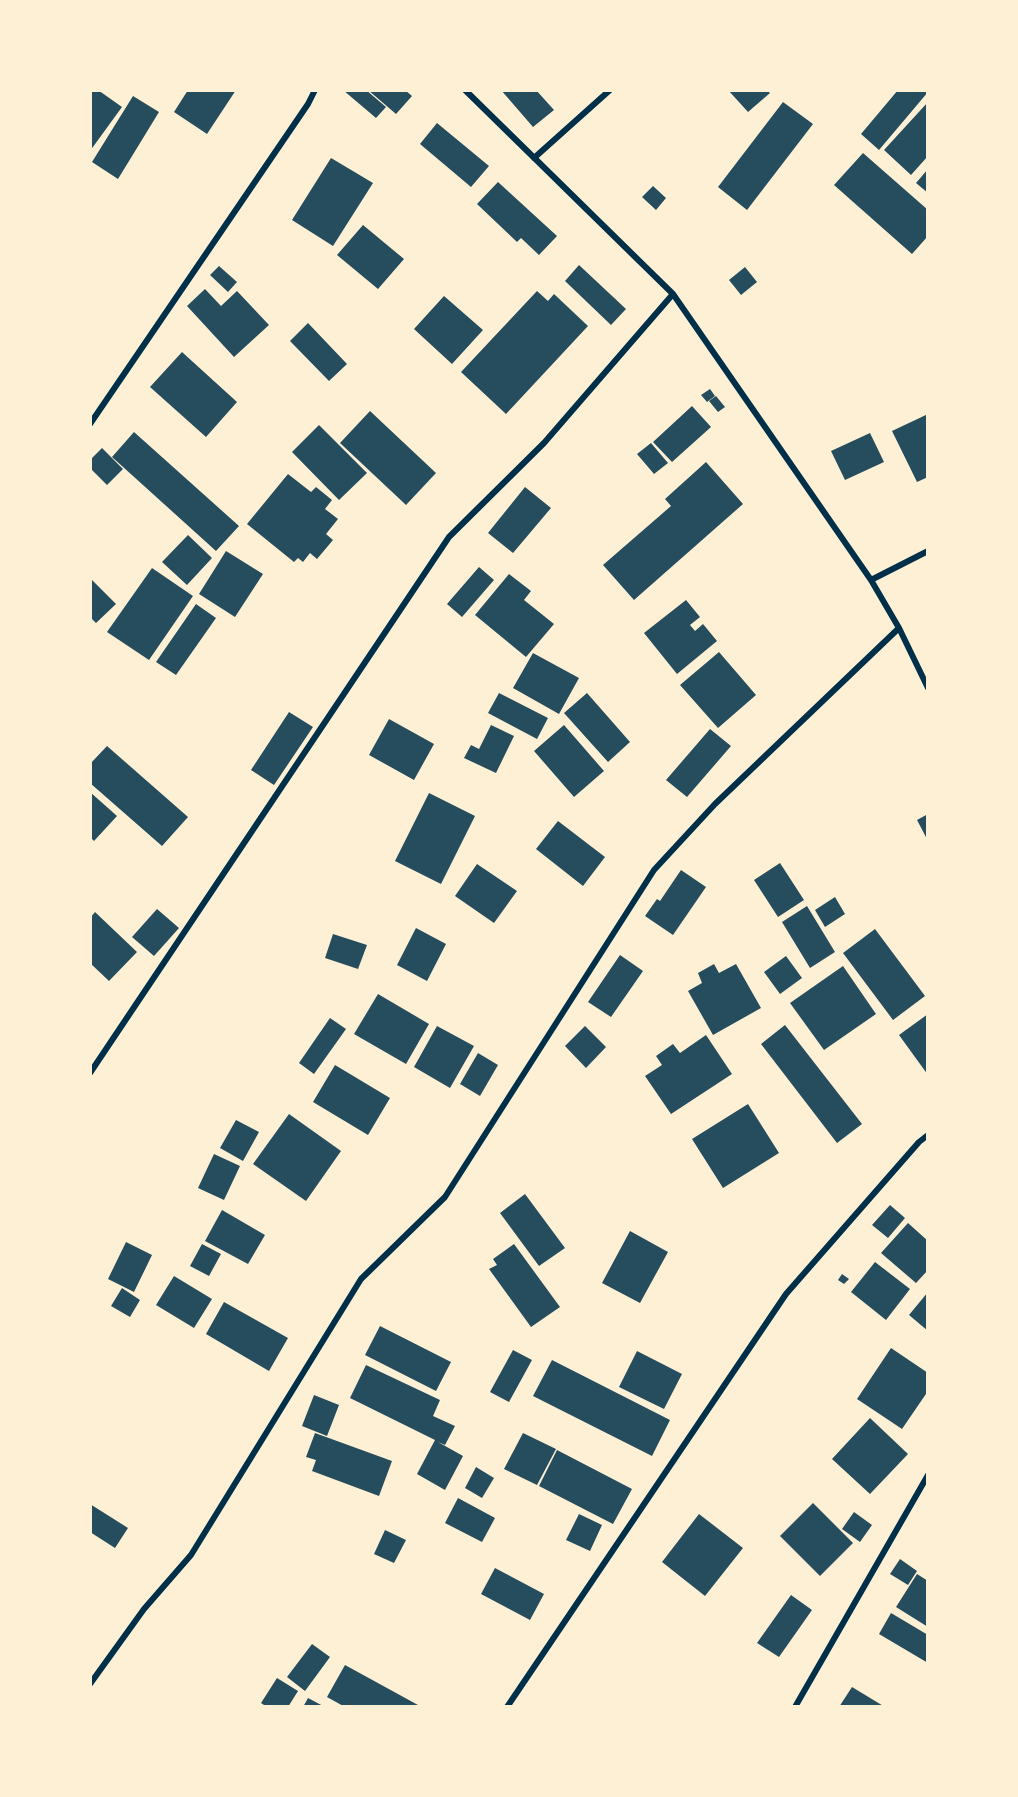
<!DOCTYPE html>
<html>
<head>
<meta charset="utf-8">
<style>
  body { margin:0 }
  #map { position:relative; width:1018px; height:1797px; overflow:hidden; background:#fdf0d5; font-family:Quicksand,sans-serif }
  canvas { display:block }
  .frame { position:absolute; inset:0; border:92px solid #fdf0d5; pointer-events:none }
</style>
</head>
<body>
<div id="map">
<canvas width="1018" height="1797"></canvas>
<div class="frame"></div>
</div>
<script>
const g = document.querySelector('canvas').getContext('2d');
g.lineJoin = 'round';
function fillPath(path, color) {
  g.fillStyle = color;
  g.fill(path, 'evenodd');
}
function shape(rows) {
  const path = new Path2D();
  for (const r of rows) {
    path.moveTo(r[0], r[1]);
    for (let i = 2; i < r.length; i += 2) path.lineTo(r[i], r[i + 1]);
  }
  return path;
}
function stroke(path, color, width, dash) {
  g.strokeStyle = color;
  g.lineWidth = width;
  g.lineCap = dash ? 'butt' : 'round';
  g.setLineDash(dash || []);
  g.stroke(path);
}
const building = shape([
  [90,90,98,90,122,107,90,151],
  [188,90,236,90,207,134,174,112],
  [343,90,366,90,386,107,376,118],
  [368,90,405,90,412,96,396,114],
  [501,90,536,90,554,110,533,127],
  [728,90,767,90,770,93,748,112],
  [898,90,928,90,928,92,879,150,861,134],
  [133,96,159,112,118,179,92,162],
  [783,102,813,124,747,210,718,187],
  [928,102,928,156,911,175,884,150],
  [437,123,489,166,471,187,420,144],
  [863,153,928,210,928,236,912,254,834,185],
  [331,158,373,183,333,246,292,220],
  [928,169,928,193,916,183],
  [498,182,557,236,539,255,521,238,517,242,477,204],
  [653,186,666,198,656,210,642,197],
  [363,225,404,259,378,289,337,255],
  [579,265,626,309,611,325,565,281],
  [219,266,237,282,228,292,210,275],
  [745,267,757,282,741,295,729,280],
  [205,289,221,306,237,291,269,325,234,357,187,306],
  [537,291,548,301,554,294,588,326,506,414,461,372],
  [444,296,483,330,452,364,414,329],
  [308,323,347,364,329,381,290,341],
  [182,352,237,402,206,437,150,387],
  [710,389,715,396,707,402,701,395],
  [716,396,725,407,718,412,709,401],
  [692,406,711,427,672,462,653,442],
  [370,411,436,473,406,505,340,443],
  [928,414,928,477,917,482,892,431],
  [319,425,367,473,339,500,292,452],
  [134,432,239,526,216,551,112,457],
  [870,433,884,462,845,480,831,451],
  [651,443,668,463,654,474,637,454],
  [102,448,123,469,107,485,90,468,90,460],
  [706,462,743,504,634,600,603,565,671,506,665,499],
  [288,474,311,492,316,487,332,500,325,509,338,519,326,534,333,540,317,559,310,553,303,562,298,558,294,562,247,524],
  [525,487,551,508,513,553,488,533],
  [188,535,212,558,187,585,162,562],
  [226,551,263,574,235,617,199,594],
  [479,567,494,580,462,617,447,604],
  [152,568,193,596,149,660,107,632],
  [509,574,531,591,524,600,554,624,526,657,475,615],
  [90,578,116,604,96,623,90,617],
  [686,600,700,617,690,625,695,631,703,624,717,641,677,674,644,633],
  [196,604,216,618,176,675,156,662],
  [719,652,756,695,718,728,680,685],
  [533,653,579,678,559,714,513,688],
  [499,693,548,718,537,739,488,713],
  [587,693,630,742,608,762,564,713],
  [289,712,313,727,274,785,251,770],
  [389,719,434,744,414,780,369,755],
  [491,725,514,736,496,773,464,758,471,745,479,749],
  [564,725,604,771,574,797,534,751],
  [710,729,731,746,687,797,666,780],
  [107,746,188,817,162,846,90,783,90,764],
  [90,792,117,816,94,841,90,837],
  [429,793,475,816,441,884,395,861],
  [928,814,928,841,917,820],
  [558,821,605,857,583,886,536,849],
  [780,863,804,900,778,917,754,880],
  [477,864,517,891,494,923,455,896],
  [681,870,706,887,673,935,645,916,657,899,660,901],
  [835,897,845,914,825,927,815,910],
  [807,906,835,952,810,968,782,922],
  [157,909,179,928,154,956,132,937],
  [95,912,137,952,109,981,90,963,90,918],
  [416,928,446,944,427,981,397,965],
  [875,929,925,996,893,1020,843,953],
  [333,934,367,945,358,969,325,958],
  [620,955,643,971,611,1017,588,1002],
  [786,956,802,978,780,994,764,972],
  [714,964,719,973,736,964,761,1008,713,1035,688,991,702,983,698,973],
  [843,966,876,1014,824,1050,790,1003],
  [378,994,429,1024,406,1064,354,1034],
  [928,1014,928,1075,899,1035],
  [330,1018,346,1029,314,1074,299,1063],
  [785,1025,862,1124,837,1143,761,1044],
  [437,1026,474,1046,450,1088,414,1067],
  [585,1026,606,1047,586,1068,565,1046],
  [706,1035,732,1074,671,1114,645,1076,662,1065,656,1056,673,1044,680,1053],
  [478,1053,498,1065,480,1096,460,1084],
  [335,1065,390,1098,368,1135,313,1102],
  [748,1104,779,1153,723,1188,692,1139],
  [289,1114,341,1151,306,1201,253,1164],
  [236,1120,259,1132,243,1161,220,1148],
  [214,1154,240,1166,224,1200,198,1188],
  [525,1194,565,1248,539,1266,500,1213],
  [890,1205,905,1218,888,1238,872,1225],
  [222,1210,265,1235,248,1264,205,1241],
  [908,1223,928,1241,928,1270,916,1283,881,1253],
  [630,1231,668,1252,640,1303,602,1283],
  [126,1242,152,1255,134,1292,108,1279],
  [202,1244,221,1254,209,1276,190,1266],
  [514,1244,560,1307,531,1327,489,1269,497,1265,493,1259],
  [875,1262,910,1289,886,1320,851,1292],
  [842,1274,849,1279,844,1284,838,1280],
  [174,1276,212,1299,194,1328,156,1305],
  [122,1288,140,1300,130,1317,111,1306],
  [928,1292,928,1331,909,1315],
  [224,1302,288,1338,269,1371,206,1334],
  [380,1326,451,1362,436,1391,365,1355],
  [891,1348,928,1373,928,1391,902,1429,857,1399],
  [513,1350,532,1360,509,1402,490,1392],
  [637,1351,682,1374,664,1409,619,1387],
  [552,1360,670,1420,652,1456,533,1396],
  [366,1365,440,1400,433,1416,455,1426,445,1445,438,1442,463,1456,445,1490,417,1474,435,1440,350,1398],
  [314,1395,339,1405,327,1436,302,1426],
  [870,1418,908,1454,870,1494,832,1459],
  [315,1433,392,1461,379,1496,312,1471,316,1460,306,1457],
  [523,1433,556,1449,537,1485,504,1469],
  [557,1450,632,1489,613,1524,539,1486],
  [476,1467,494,1478,482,1498,465,1488],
  [458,1498,495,1518,482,1542,445,1523],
  [813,1503,853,1543,820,1576,780,1536],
  [90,1504,128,1528,115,1548,90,1532],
  [854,1512,872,1525,860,1542,842,1529],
  [579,1514,602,1525,590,1551,566,1540],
  [699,1514,743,1548,705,1596,662,1562],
  [385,1530,406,1540,394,1563,374,1554],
  [900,1559,917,1571,908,1585,890,1574],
  [495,1568,544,1594,530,1620,481,1594],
  [917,1574,928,1581,928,1627,896,1607],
  [791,1595,812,1610,779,1657,757,1643],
  [891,1613,928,1635,928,1663,879,1634],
  [312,1644,330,1657,305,1691,287,1677],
  [345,1665,418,1705,416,1707,345,1707,327,1697],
  [277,1678,298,1691,288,1707,267,1707,261,1703],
  [852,1687,885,1707,839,1707],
  [308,1698,325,1707,303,1707]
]);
const minor = shape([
  [465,90,673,294,871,580,899,628,928,688],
  [534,158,610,90],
  [90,424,308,104,315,90],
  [871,580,928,551],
  [90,1073,449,537,544,443,673,294],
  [90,1684,144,1609,191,1555,361,1279,445,1197,654,870,715,804,899,628],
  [507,1707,786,1294,919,1142,928,1135],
  [795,1707,928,1475]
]);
fillPath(building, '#264d5e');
stroke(minor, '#003049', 6);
</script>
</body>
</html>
